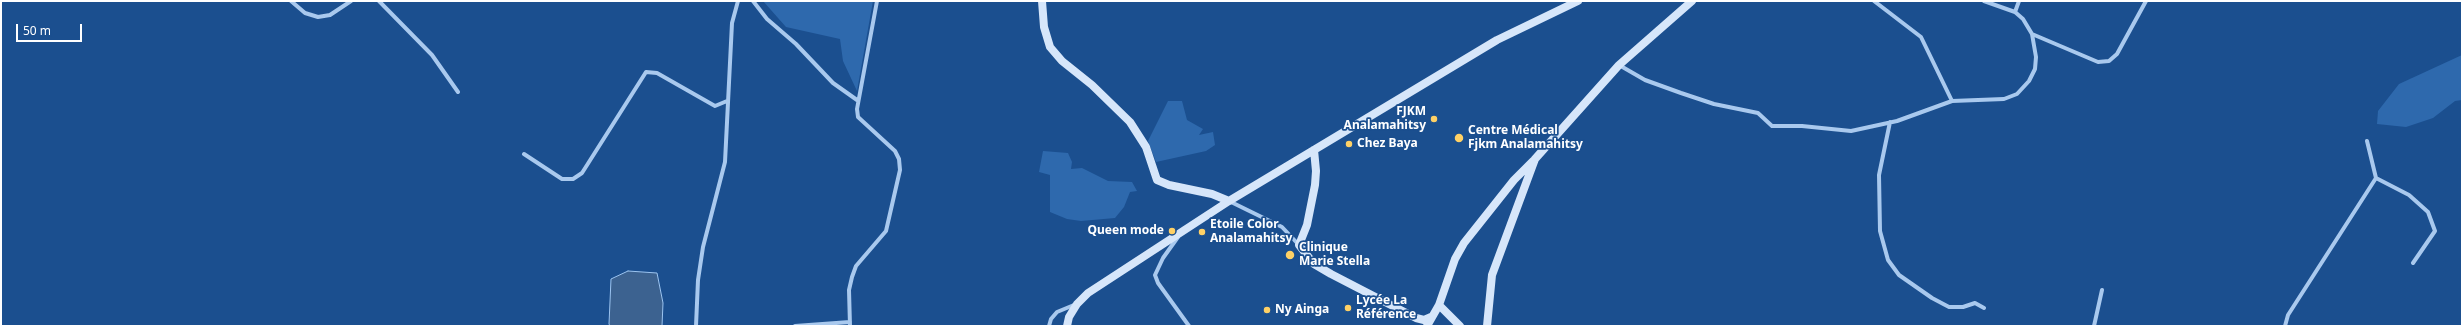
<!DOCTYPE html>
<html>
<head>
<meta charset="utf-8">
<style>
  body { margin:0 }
  #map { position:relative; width:2463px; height:327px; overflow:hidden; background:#1b4f8f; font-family:"Noto Sans",sans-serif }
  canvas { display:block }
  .frame { position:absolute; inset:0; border:2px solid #fff; pointer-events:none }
  .scale { position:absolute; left:16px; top:24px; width:66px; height:18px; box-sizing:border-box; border:2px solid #fff; border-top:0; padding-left:5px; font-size:12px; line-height:14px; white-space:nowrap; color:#fff; -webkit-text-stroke:3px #1b4f8f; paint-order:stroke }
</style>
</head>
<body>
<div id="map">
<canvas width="2463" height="327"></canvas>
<div class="frame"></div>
<div class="scale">50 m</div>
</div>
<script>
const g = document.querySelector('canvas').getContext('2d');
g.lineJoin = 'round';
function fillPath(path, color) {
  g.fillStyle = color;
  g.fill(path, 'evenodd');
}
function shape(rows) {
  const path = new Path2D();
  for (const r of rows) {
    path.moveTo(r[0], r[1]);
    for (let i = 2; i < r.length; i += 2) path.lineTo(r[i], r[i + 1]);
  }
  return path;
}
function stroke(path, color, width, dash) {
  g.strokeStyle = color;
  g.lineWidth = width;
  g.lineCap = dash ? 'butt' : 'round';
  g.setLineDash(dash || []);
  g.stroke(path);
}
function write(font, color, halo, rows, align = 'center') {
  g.font = font + ' "Noto Sans",sans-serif';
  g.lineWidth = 3.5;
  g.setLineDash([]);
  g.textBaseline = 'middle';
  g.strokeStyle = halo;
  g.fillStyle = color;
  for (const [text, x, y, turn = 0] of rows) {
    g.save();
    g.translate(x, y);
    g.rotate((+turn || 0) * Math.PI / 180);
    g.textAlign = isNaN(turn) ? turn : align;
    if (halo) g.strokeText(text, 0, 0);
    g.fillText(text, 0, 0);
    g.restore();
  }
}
const green = shape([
  [763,1,873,1,857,91,843,61,840,39,786,27],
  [2462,55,2462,100,2455,101,2433,118,2406,127,2377,124,2378,111,2399,84],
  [1168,101,1182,101,1187,120,1203,129,1199,135,1213,132,1215,145,1206,151,1156,162,1148,141],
  [1043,151,1068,153,1072,162,1071,169,1082,168,1108,181,1132,182,1137,191,1130,192,1124,207,1115,218,1081,221,1067,219,1050,212,1050,175,1039,172]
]);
const water = shape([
  [628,271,657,273,663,303,662,326,610,326,609,324,611,279,628,271]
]);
const street = shape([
  [291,1,305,13,318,17,330,15,351,1],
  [379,1,432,55,458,92],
  [753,1,767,19,796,44,833,83,857,100],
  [1874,1,1921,37,1952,101,2004,99,2017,94,2029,81,2035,69,2036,57,2032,34,2023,19,2015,12],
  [1984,1,2015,12,2019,1],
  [2032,34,2098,62,2109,61,2117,54,2146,1],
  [1619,65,1645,80,1681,93,1714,104,1758,113,1772,126,1802,126,1851,131,1897,121,1952,101],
  [1890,122,1879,175,1880,231,1888,260,1899,275,1932,298,1949,307,1963,307,1975,303,1984,308],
  [2367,141,2376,178],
  [524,154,562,179,573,179,582,173,646,72,657,73,715,106,727,101],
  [1229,201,1282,227,1299,245],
  [1178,237,1163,258,1155,275,1158,283,1189,326],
  [696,326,698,280,703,247,725,162,732,23,738,1],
  [795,326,850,322],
  [850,326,849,290,852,277,856,266,886,231,900,170,899,159,895,151,858,117,857,109,877,1],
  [1049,326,1051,319,1057,312,1074,305],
  [2094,326,2102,290],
  [2285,326,2288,315,2376,178,2409,195,2428,212,2435,231,2413,263]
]);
const secondary = shape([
  [1042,1,1044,27,1050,47,1062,61,1092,85,1130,122,1146,147,1157,180,1169,185,1212,194,1229,201],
  [1314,150,1316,171,1315,185,1307,225,1299,245,1314,264,1331,274,1416,318,1424,320,1431,317],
  [1439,305,1460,326],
  [1067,326,1069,317,1077,304,1088,293,1229,201,1497,40,1578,1],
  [1427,326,1439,305,1455,259,1464,243,1514,180,1533,161],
  [1487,326,1492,275,1535,159,1619,65,1692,1]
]);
const markers = [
  [1434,119,4,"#ffd166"],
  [1459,138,5,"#ffd166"],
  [1349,144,4,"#ffd166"],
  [1172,231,4,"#ffd166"],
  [1202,232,4,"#ffd166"],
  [1290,255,5,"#ffd166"],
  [1348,308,4,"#ffd166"],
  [1267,310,4,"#ffd166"]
];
const poiNames = [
  ["FJKM",1426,112,"right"],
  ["Analamahitsy",1426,126,"right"],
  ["Centre Médical",1468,131],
  ["Fjkm Analamahitsy",1468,145],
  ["Chez Baya",1357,144],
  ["Etoile Color",1210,225],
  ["Analamahitsy",1210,239],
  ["Queen mode",1164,231,"right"],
  ["Clinique",1299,248],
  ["Marie Stella",1299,262],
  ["Lycée La",1356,301],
  ["Référence",1356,315],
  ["Ny Ainga",1275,310]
];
fillPath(green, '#2e69ad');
fillPath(water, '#3c6290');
stroke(water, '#9cc4f0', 1);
stroke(street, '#a9c9ee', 4);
stroke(secondary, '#d6e6fa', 8);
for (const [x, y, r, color] of markers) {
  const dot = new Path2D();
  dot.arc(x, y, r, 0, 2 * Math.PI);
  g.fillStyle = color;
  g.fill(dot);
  stroke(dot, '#1b4f8f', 1.5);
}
write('bold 12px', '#fff', '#1b4f8f', poiNames, 'left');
</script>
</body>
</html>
